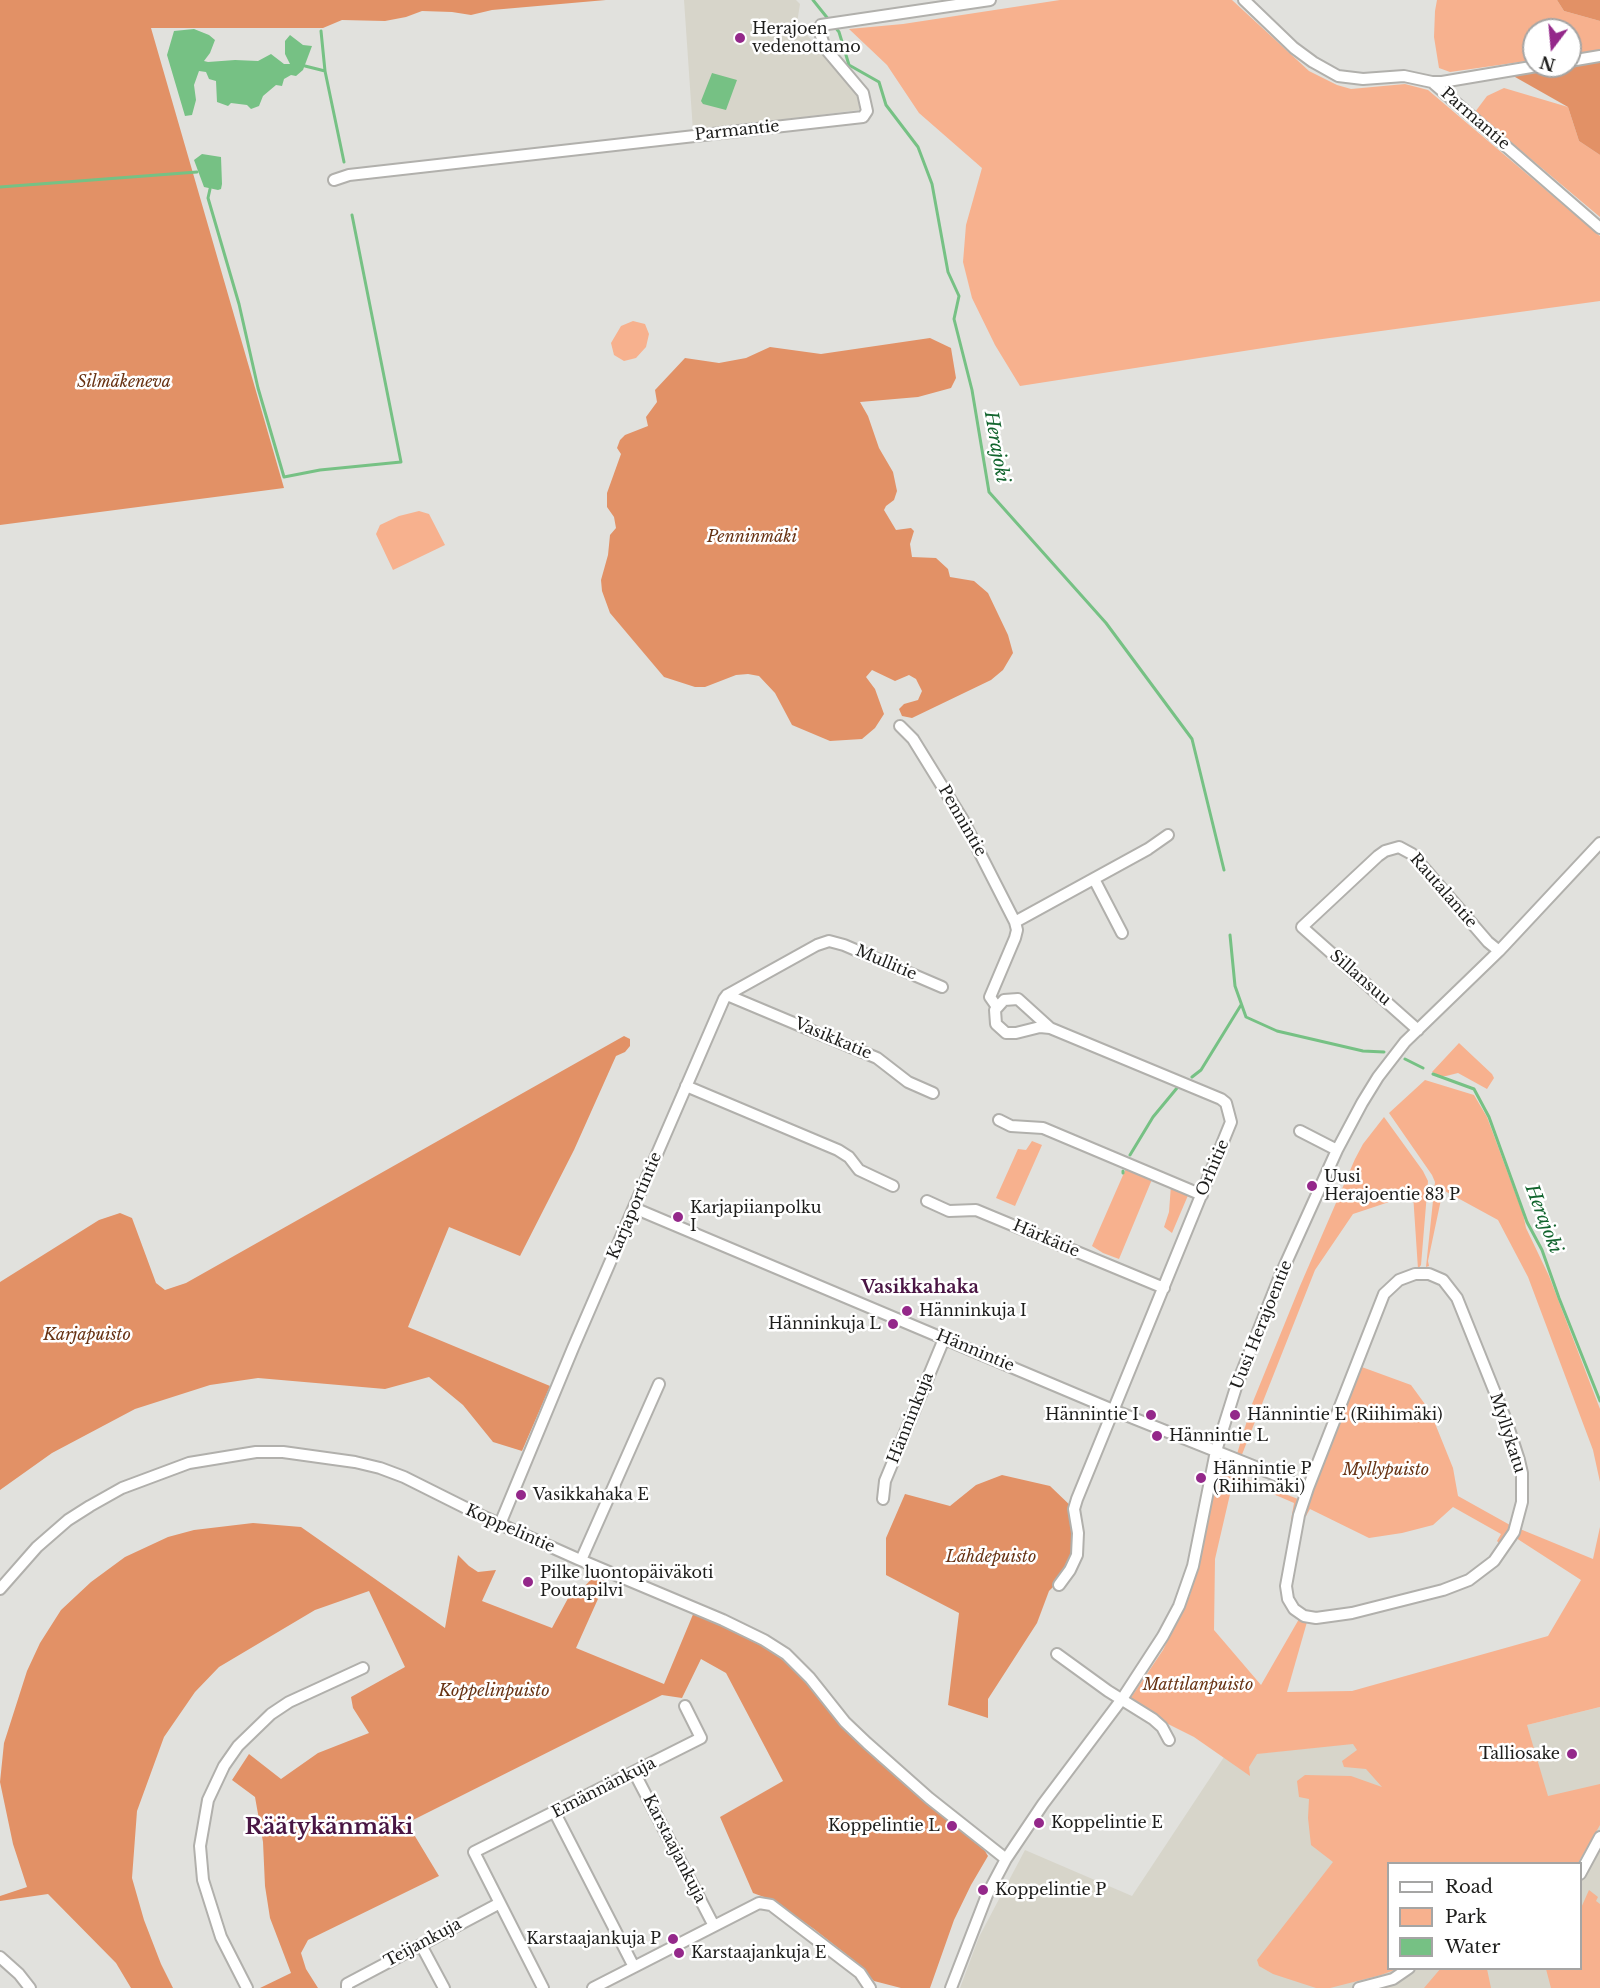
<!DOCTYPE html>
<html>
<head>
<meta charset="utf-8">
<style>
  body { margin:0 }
  #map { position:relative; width:1600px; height:1988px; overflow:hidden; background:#e1e1dd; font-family:"Libre Baskerville",serif }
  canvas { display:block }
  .legend { position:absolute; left:1387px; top:1862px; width:195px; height:108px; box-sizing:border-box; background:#fff; border:2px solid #a5a5a4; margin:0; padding:8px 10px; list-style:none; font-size:18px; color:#1d1d1b }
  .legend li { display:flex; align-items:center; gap:12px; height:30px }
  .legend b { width:30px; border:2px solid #a5a5a4 }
  .north { position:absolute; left:1522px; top:18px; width:60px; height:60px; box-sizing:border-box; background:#fff; border:2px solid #a5a5a4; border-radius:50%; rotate:196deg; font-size:16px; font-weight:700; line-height:24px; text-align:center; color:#1d1d1b }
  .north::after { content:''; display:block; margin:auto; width:21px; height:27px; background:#94288a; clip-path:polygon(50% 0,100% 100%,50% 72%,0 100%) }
</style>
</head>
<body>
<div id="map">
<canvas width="1600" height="1988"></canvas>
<ul class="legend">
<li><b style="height:8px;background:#fff"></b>Road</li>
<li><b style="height:16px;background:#f7b18e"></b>Park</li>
<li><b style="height:16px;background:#76c184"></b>Water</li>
</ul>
<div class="north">N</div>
</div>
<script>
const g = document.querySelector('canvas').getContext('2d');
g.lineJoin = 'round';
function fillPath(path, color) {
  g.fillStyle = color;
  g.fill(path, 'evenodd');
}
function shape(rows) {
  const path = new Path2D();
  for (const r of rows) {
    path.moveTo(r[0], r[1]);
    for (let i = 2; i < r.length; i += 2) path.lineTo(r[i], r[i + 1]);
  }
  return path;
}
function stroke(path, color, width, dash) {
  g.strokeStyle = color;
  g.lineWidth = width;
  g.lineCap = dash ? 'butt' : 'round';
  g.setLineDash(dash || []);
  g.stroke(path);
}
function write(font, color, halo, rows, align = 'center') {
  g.font = font + ' "Libre Baskerville",serif';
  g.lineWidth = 5;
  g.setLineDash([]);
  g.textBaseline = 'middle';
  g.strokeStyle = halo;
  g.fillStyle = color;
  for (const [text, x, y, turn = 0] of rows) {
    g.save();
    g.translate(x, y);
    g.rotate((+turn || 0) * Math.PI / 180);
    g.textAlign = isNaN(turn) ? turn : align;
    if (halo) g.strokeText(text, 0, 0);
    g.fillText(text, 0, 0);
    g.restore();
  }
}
const built = shape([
  [684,0,796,0,800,4,797,23,861,99,859,110,693,131],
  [1600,1707,1600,1988,960,1988,979,1937,1025,1850,1132,1896,1224,1757,1527,1725],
  [1388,1864,1580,1864,1580,1968,1388,1968]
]);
const green = shape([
  [1060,0,1232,0,1309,71,1337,85,1351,89,1405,84,1428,90,1600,236,1600,301,1308,341,1020,386,995,345,972,298,963,262,966,225,982,168,919,113,887,65,849,29,903,24],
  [1437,0,1557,0,1564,11,1600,21,1600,50,1570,54,1570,30,1534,30,1534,60,1450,72,1439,68,1434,37,1435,11],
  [1504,88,1568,107,1579,141,1600,155,1600,217,1475,112,1487,96],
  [633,321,645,324,649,334,646,347,636,358,624,361,614,355,611,343,621,326],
  [419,511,429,514,445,545,393,570,376,534,380,525,399,516],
  [1459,1043,1492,1074,1494,1078,1487,1089,1458,1073,1446,1076,1440,1076,1432,1072],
  [1425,1080,1474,1095,1487,1117,1523,1214,1526,1228,1549,1276,1600,1409,1600,1482,1593,1450,1528,1277,1498,1220,1443,1190,1428,1261,1429,1266,1426,1267,1435,1182,1432,1175,1389,1113],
  [1384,1117,1423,1171,1428,1181,1421,1265,1418,1269,1413,1194,1353,1214,1315,1270,1241,1457,1237,1454,1252,1404,1300,1286,1355,1159,1363,1144],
  [1032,1141,1042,1145,1015,1206,996,1198,1018,1149,1026,1150],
  [1127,1166,1153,1177,1119,1259,1103,1253,1092,1246],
  [1171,1185,1189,1193,1172,1233,1164,1227,1169,1212],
  [1359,1366,1411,1385,1430,1411,1453,1468,1458,1496,1510,1525,1502,1546,1497,1541,1501,1534,1453,1507,1433,1525,1402,1533,1369,1538,1310,1509,1306,1516,1303,1516],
  [1220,1469,1298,1499,1294,1518,1291,1520,1294,1503,1234,1477,1215,1559,1214,1630,1261,1685,1299,1619,1307,1622,1287,1692,1352,1691,1548,1636,1581,1580,1516,1538,1520,1529,1593,1559,1600,1527,1600,1707,1527,1725,1548,1796,1600,1784,1600,1825,1578,1863,1388,1864,1388,1968,1397,1969,1381,1975,1330,1988,1316,1988,1273,1974,1259,1966,1257,1960,1333,1862,1311,1845,1308,1818,1309,1799,1299,1797,1297,1781,1305,1775,1351,1776,1382,1787,1366,1769,1344,1767,1342,1761,1357,1750,1353,1744,1257,1754,1249,1767,1250,1776,1194,1737,1154,1717,1130,1699,1163,1650,1190,1595,1201,1558,1214,1485],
  [1589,1890,1598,1897,1596,1901,1600,1904,1600,1988,1551,1988,1546,1969,1580,1968,1581,1908],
  [1441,1968,1487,1969,1491,1988,1424,1988]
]);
const forest = shape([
  [0,0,606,0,492,10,471,15,452,12,422,11,406,17,385,21,342,20,323,28,151,28,284,488,0,525],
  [1557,0,1600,0,1600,21,1564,11],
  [1600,58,1600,155,1579,141,1568,107,1508,73,1550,66,1570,66],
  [930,338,951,348,956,378,951,388,918,397,860,402,868,416,879,448,893,472,897,491,894,500,886,506,884,510,896,530,911,528,914,531,910,544,912,557,936,558,948,569,950,577,974,581,988,593,1008,635,1013,653,1003,670,991,680,912,718,902,716,899,709,904,704,918,700,922,691,916,679,909,675,895,681,872,670,866,677,875,689,884,714,875,728,862,739,830,741,792,725,775,693,759,676,748,674,736,675,705,687,695,687,664,677,610,613,602,591,601,580,608,555,610,535,616,528,614,517,607,507,607,493,621,454,617,448,620,440,625,435,648,426,646,417,657,402,655,390,685,358,719,363,746,358,770,347,821,354],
  [624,1036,630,1039,630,1046,625,1052,616,1056,574,1150,520,1256,449,1227,408,1327,550,1386,522,1451,493,1442,463,1405,429,1377,385,1389,258,1378,210,1385,135,1409,52,1453,0,1490,0,1282,99,1220,120,1213,132,1218,156,1283,165,1290,186,1283],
  [1002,1475,1050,1486,1074,1509,1078,1533,1070,1570,1049,1591,1037,1623,988,1699,988,1718,948,1705,959,1613,886,1575,886,1538,905,1494,950,1506,976,1485],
  [253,1523,301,1527,445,1628,458,1555,469,1566,478,1572,496,1570,482,1601,552,1628,573,1589,584,1587,598,1572,606,1575,606,1581,576,1648,664,1684,694,1612,772,1651,798,1673,870,1753,985,1851,988,1856,971,1885,954,1920,930,1988,901,1988,874,1981,856,1962,814,1929,772,1900,753,1893,720,1817,783,1781,726,1673,701,1659,682,1698,662,1695,407,1823,439,1876,308,1940,301,1953,306,1969,318,1988,260,1988,291,1973,270,1918,265,1886,263,1842,255,1797,232,1780,249,1754,281,1779,318,1753,369,1733,353,1708,351,1697,405,1667,369,1591,315,1610,219,1667,195,1692,164,1737,137,1811,132,1878,144,1920,161,1964,173,1988,131,1988,116,1963,48,1894,0,1901,0,1896,27,1887,13,1844,0,1782,4,1743,27,1671,40,1643,61,1610,91,1582,125,1557,168,1537,194,1530]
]);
const water = shape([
  [194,29,209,35,215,40,210,53,204,61,208,62,235,60,258,61,271,54,284,64,290,64,285,54,285,41,290,35,303,45,312,46,303,70,296,76,291,75,284,79,282,86,276,85,263,96,259,106,251,109,247,105,231,103,228,106,217,102,216,81,209,79,206,72,199,71,194,85,196,100,192,115,185,116,167,55,174,31],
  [712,73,737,80,726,110,703,104,701,101],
  [202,154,221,157,222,184,221,189,218,190,204,187,194,160]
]);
const stream = shape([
  [813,0,829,20],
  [835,27,839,32,849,65,879,82,886,105,918,147,932,184,948,272,959,296,954,319,972,390,989,492,1106,623,1192,739,1224,870],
  [321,31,325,71,344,162],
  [305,66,325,71],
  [0,187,197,172],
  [210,189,208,198,239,304,258,388,284,477,320,470,401,462,352,215],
  [1230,935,1235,986,1246,1017,1277,1031,1363,1051,1384,1052],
  [1405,1059,1423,1068],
  [1433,1074,1474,1089,1489,1117,1527,1222,1542,1250,1559,1298,1600,1401],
  [1192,1077,1201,1070,1241,1005],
  [1130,1155,1153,1117,1177,1088],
  [1123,1173,1123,1171]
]);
const minor = shape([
  [1244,0,1294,48,1313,62,1338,76,1363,79,1404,76,1432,82,1600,228],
  [1570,61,1600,56],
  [1432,82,1442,82,1537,66],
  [334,180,349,175,863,117,867,111,863,93,825,48,821,36,821,25,990,0],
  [900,726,913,739,963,820,1015,922,1017,930,1015,938,990,997,997,1007],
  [1094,879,1122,933],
  [1015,922,1148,849,1168,835],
  [727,995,877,1058,908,1082,933,1093],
  [1050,1028,1040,1027,1016,1033,1006,1033,996,1024,995,1010,1004,1000,1018,999,1050,1028,1221,1099,1226,1103,1231,1122,1077,1499,1074,1509,1078,1533,1077,1555,1070,1570,1059,1585],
  [1418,1030,1302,927,1378,856,1385,851,1399,847,1412,854,1488,942,1499,951],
  [686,1086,838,1150,849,1157,859,1170,893,1186],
  [999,1120,1011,1126,1043,1128,1202,1195],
  [1300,1131,1337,1150],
  [927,1201,949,1211,976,1210,1164,1288],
  [634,1208,1113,1410,1308,1488,1299,1515,1286,1586,1288,1599,1294,1609,1304,1616,1316,1618,1352,1613,1443,1590,1469,1580,1494,1561,1514,1532,1522,1502,1522,1473,1519,1460,1506,1420,1457,1298,1443,1280,1429,1274,1415,1274,1399,1280,1384,1294,1308,1488],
  [883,1499,885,1481,944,1339],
  [500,1524,573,1348,724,999,727,995,817,945,829,941,844,945,942,987],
  [581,1560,659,1384],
  [0,1589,37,1547,68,1520,90,1506,122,1488,189,1463,256,1452,283,1452,355,1462,380,1468,404,1477,484,1517,578,1559,723,1620,764,1640,786,1654,810,1678,845,1722,867,1743,929,1798,1006,1859],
  [1057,1654,1108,1691,1153,1719,1162,1727,1169,1740],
  [634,1772,714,1926],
  [555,1813,634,1967],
  [1580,1874,1600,1837],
  [421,1945,444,1988],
  [0,1957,19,1974,30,1988],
  [247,1988,221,1937,203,1880,200,1846,208,1800,224,1766,238,1746,271,1714,289,1702,363,1668],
  [347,1988,347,1984,500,1903],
  [543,1988,474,1852,701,1738,685,1706],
  [593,1988,759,1903,771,1905,860,1973,870,1988],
  [951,1988,987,1895,1006,1859,1043,1804,1122,1699,1163,1636,1179,1606,1193,1566,1216,1451,1237,1384,1280,1276,1337,1150,1362,1103,1378,1077,1405,1042,1499,951,1600,843],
  [1359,1988,1393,1979,1409,1968]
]);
const markers = [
  [740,38,6,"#94288a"],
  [1312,1186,6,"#94288a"],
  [678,1217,6,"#94288a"],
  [907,1311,6,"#94288a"],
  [893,1324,6,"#94288a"],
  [1151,1415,6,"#94288a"],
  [1235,1415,6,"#94288a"],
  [1157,1436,6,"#94288a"],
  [1201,1478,6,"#94288a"],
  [521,1495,6,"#94288a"],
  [528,1582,6,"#94288a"],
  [1572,1754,6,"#94288a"],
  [1039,1823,6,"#94288a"],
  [952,1826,6,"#94288a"],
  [983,1890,6,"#94288a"],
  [673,1939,6,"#94288a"],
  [679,1953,6,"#94288a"]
];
const poiNames = [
  ["Herajoen",752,29],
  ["vedenottamo",752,47],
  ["Uusi",1324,1177],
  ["Herajoentie 83 P",1324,1195],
  ["Karjapiianpolku",690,1208],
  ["I",690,1226],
  ["Hänninkuja I",919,1311],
  ["Hänninkuja L",881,1324,"right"],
  ["Hännintie I",1139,1415,"right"],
  ["Hännintie E (Riihimäki)",1247,1415],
  ["Hännintie L",1169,1436],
  ["Hännintie P",1213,1469],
  ["(Riihimäki)",1213,1487],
  ["Vasikkahaka E",533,1495],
  ["Pilke luontopäiväkoti",540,1573],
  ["Poutapilvi",540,1591],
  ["Talliosake",1560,1754,"right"],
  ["Koppelintie E",1051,1823],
  ["Koppelintie L",940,1826,"right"],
  ["Koppelintie P",995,1890],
  ["Karstaajankuja P",661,1939,"right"],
  ["Karstaajankuja E",691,1953]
];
const streetNames = [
  ["Parmantie",1475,119,41],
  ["Parmantie",737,131,-6],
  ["Pennintie",962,821,60],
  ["Rautalantie",1443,891,49],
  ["Mullitie",886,963,23],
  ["Sillansuu",1360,978,41],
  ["Vasikkatie",833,1039,23],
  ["Orhitie",1213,1168,-67],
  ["Karjaportintie",635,1206,-67],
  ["Härkätie",1046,1239,23],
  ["Uusi Herajoentie",1262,1325,-68],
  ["Hännintie",975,1351,23],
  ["Hänninkuja",911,1418,-68],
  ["Myllykatu",1507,1433,72],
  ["Koppelintie",510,1529,24],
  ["Emännänkuja",604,1788,-27],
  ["Karstaajankuja",674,1849,63],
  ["Teijankuja",423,1943,-28]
];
const parkNames = [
  ["Silmäkeneva",124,382],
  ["Penninmäki",752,537],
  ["Karjapuisto",87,1335],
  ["Myllypuisto",1386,1470],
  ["Lähdepuisto",991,1557],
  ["Mattilanpuisto",1198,1685],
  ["Koppelinpuisto",494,1691]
];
const waterNames = [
  ["Herajoki",996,447,80],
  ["Herajoki",1543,1219,69]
];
const neighbourhoodNames = [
  ["Vasikkahaka",920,1288]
];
const districtNames = [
  ["Räätykänmäki",329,1828]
];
fillPath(built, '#d7d5ca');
fillPath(green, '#f7b18e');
fillPath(forest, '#e29166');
fillPath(water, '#76c184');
stroke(stream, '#76c184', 3);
stroke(minor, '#b1b0ac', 14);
stroke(minor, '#fff', 10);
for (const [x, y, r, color] of markers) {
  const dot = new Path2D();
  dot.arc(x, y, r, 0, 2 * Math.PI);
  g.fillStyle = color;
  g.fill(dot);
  stroke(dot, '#fff', 2);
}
write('16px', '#1d1d1b', '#fff', poiNames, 'left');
write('16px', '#1d1d1b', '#fff', streetNames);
write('italic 16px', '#683314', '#fff', parkNames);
write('italic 18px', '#11642d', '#fff', waterNames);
write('bold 18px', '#491543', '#fff', neighbourhoodNames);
write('bold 22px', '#491543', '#fff', districtNames);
</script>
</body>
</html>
